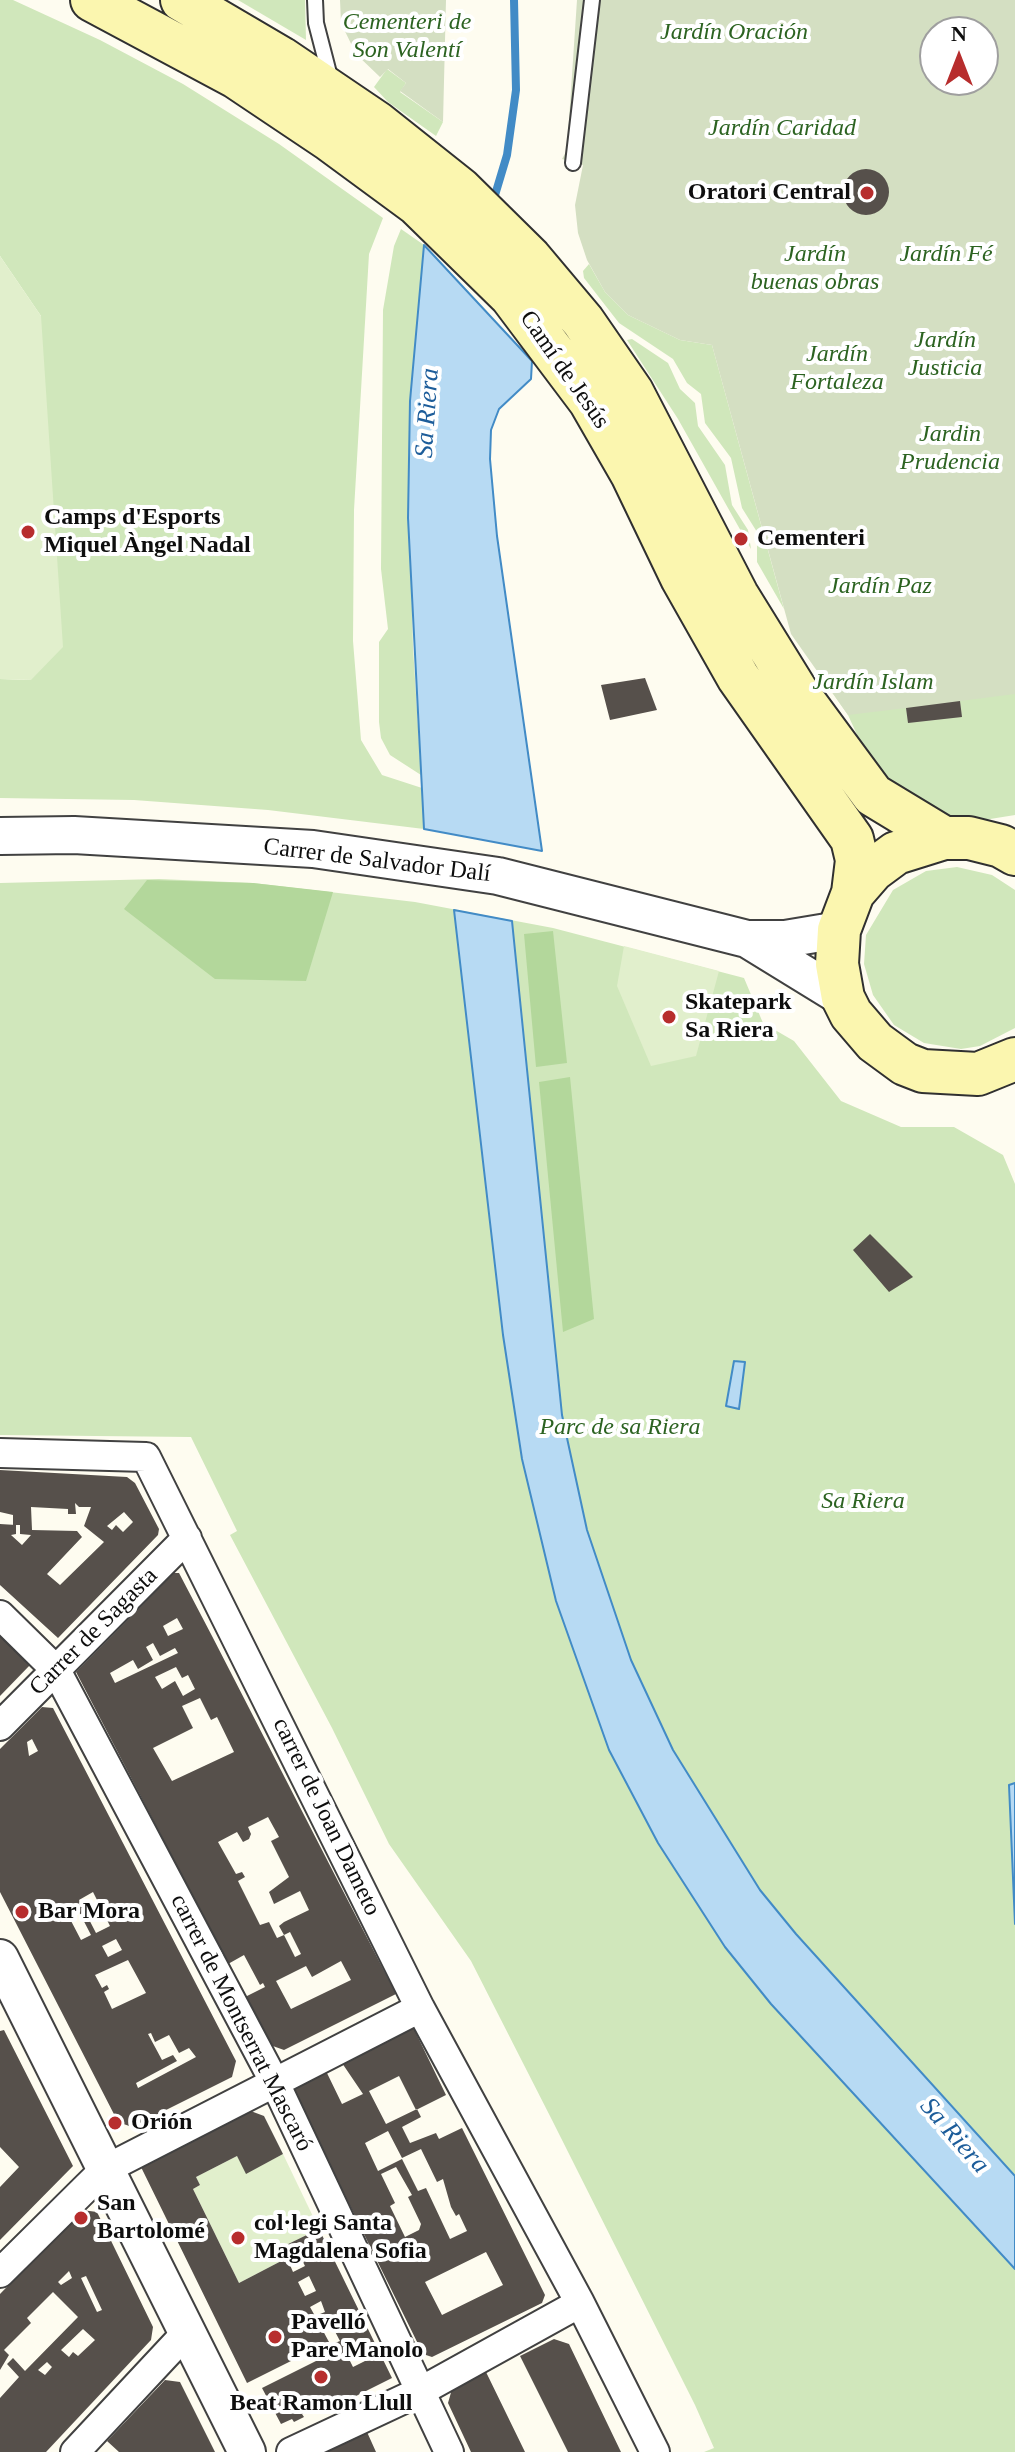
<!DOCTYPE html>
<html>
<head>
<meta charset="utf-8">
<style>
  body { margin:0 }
  #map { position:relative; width:1015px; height:2452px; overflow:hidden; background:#fefcf0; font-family:Georgia,serif }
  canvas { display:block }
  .north { position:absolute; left:919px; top:16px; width:80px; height:80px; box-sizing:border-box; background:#fff; border:2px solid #9f9f9f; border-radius:50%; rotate:0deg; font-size:22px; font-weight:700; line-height:32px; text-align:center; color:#0e0e0e }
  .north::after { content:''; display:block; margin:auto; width:28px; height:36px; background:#b72d2d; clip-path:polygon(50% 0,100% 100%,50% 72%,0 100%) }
</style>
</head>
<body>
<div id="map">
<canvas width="1015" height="2452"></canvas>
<div class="north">N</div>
</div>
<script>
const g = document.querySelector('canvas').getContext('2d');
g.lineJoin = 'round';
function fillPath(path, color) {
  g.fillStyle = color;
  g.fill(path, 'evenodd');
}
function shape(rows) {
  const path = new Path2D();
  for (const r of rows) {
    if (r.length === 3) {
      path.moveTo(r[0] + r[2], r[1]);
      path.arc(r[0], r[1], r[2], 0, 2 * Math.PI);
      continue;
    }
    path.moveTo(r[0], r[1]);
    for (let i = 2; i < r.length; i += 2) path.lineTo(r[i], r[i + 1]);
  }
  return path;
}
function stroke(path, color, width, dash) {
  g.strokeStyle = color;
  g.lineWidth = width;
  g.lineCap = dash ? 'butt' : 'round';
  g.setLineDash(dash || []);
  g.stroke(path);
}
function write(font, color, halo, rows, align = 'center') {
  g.font = font + ' Georgia,serif';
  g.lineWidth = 8;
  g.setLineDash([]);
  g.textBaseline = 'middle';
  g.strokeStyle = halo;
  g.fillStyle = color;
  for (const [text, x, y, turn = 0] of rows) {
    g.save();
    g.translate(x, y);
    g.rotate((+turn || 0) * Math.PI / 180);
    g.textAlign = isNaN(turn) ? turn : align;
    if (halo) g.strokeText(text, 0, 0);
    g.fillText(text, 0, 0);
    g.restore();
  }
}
const green = shape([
  [0,0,13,0,100,40,183,84,279,144,383,218,369,254,354,510,353,641,361,740,382,775,422,788,424,829,268,810,134,800,0,798,0,679,31,680,41,316,0,256],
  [238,0,305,0,306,40],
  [387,69,406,83,400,92,443,122,436,136,388,102,374,87],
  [401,229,424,245,408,463,413,647,421,775,390,755,381,738,379,722,379,642,388,629,381,569,383,310,394,246],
  [589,264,605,292,628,315,680,340,712,345,784,609,757,562,757,532,742,508,731,458,705,423,701,394,687,383,673,359,619,323,584,278,583,271],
  [632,339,668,363,680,389,695,403,698,426,725,465,732,505,748,530,751,549,678,419,627,340],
  [854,655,1015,665,1015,815,984,820,929,814,881,787,848,715,824,681],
  [957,867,992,875,1015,890,1015,1028,980,1046,961,1049,924,1043,894,1025,873,995,864,964,866,935,893,890,926,871],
  [159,879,253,883,415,902,553,928,744,978,763,1023,794,1041,841,1101,901,1127,954,1127,1003,1155,1015,1184,1015,2452,704,2452,714,2448,695,2405,552,2120,471,1961,389,1844,332,1728,230,1535,237,1531,191,1437,0,1435,0,883]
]);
const forest = shape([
  [147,880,253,883,333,892,306,981,215,979,124,909],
  [553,931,567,1063,536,1067,524,934],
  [570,1077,594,1319,563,1332,539,1082]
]);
const cemetery = shape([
  [340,0,446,0,443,122,400,91,406,83,388,69,380,77,356,54,341,23],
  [577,0,1015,0,1015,694,960,701,962,717,936,720,908,723,906,708,848,715,791,634,712,345,680,340,628,315,605,292,587,260,578,233,575,205,583,165,562,159,567,150],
  [935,32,983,32,983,80,935,80]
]);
const pitch = shape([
  [0,256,41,316,63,647,31,680,0,679],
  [624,946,719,971,696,1056,651,1066,617,986],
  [283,2154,319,2229,282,2247,287,2258,239,2283,193,2189,200,2185,196,2177,237,2156,247,2173]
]);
const water = shape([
  [424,245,532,361,531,379,499,409,491,430,490,459,497,536,542,851,424,829,408,518,410,401,424,245],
  [454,910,512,921,562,1415,587,1530,631,1660,673,1750,760,1890,796,1934,1015,2176,1015,2269,771,2004,725,1947,658,1843,609,1750,556,1601,522,1459,503,1335,454,910],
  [734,1361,745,1362,739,1409,726,1406,734,1361],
  [1015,1783,1015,1924,1009,1785,1015,1783]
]);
const stream = shape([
  [492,205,507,155,516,90,514,0]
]);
const building = shape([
  [866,192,23],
  [645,678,657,710,610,720,601,685],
  [960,701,962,717,908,723,906,708],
  [870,1234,913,1277,889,1292,853,1250],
  [0,1470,127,1477,135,1483,159,1529,158,1535,58,1638,0,1585,0,1524,16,1525,16,1534,11,1535,22,1545,31,1535,20,1534,20,1525,13,1525,13,1515,0,1512],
  [75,1503,79,1507,91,1507,84,1526,104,1542,60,1585,47,1574,82,1537,77,1531,32,1530,31,1507,68,1509,68,1514,76,1514],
  [124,1512,133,1522,123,1532,116,1525,112,1530,107,1526],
  [174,1573,179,1573,212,1636,396,1994,284,2050,270,2045,245,1997,265,1987,263,1983,260,1985,244,1955,228,1964,76,1672],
  [177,1618,183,1629,168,1636,163,1626],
  [153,1643,160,1656,175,1648,178,1653,115,1683,110,1673,133,1660,138,1669,153,1660,146,1647],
  [176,1667,182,1678,188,1675,195,1689,183,1696,175,1681,162,1689,155,1677],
  [200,1698,211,1720,217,1717,234,1752,172,1781,153,1748,193,1728,182,1706],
  [268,1817,279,1837,271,1841,289,1877,269,1892,274,1904,300,1891,309,1910,284,1922,279,1926,284,1935,277,1938,269,1922,260,1925,238,1881,245,1877,242,1872,236,1874,218,1842,237,1832,243,1842,249,1839,251,1834,248,1827],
  [290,1932,301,1954,295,1957,284,1935],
  [341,1961,351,1980,291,2009,276,1981,306,1966,312,1977],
  [0,1636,31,1664,0,1696],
  [42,1707,53,1708,236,2061,232,2077,132,2127,118,2122,0,1892,0,1749],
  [32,1739,38,1751,29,1756,27,1742],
  [93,1892,110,1926,96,1933,79,1900],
  [75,1904,91,1935,81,1940,69,1917,76,1913],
  [116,1939,122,1950,108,1957,102,1946],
  [128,1960,146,1993,112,2009,104,1992,109,1989,107,1985,102,1988,95,1975],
  [151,2033,155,2042,169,2035,179,2053,189,2048,196,2057,138,2088,136,2083,177,2061,173,2055,162,2060,148,2034],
  [413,2027,446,2095,416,2110,399,2076,369,2091,386,2124,417,2109,421,2117,402,2127,410,2143,436,2133,439,2139,462,2128,545,2295,542,2303,432,2357,423,2354,292,2088,326,2071,342,2104,363,2094,342,2063],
  [388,2131,402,2158,421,2149,437,2182,443,2179,451,2207,456,2216,459,2214,467,2231,450,2239,426,2188,418,2191,402,2159,378,2171,365,2143],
  [396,2167,412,2195,408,2197,421,2224,419,2230,405,2237,390,2206,395,2203,381,2174],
  [486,2252,503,2285,442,2315,425,2282],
  [4,2030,73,2166,0,2240,0,2187,19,2167,0,2147,0,2031],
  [248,2110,264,2116,283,2154,246,2174,237,2156,196,2177,200,2185,193,2189,239,2283,287,2258,293,2272,305,2266,297,2250,285,2256,282,2247,319,2229,392,2378,342,2403,338,2396,334,2398,336,2401,302,2414,304,2417,294,2422,292,2419,281,2424,262,2388,328,2355,325,2347,340,2341,331,2324,322,2329,329,2342,247,2383,140,2165],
  [309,2276,316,2291,305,2296,298,2282],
  [321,2301,325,2312,315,2316,310,2307],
  [360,2351,365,2361,353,2367,348,2357],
  [82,2210,97,2212,153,2327,151,2340,46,2452,0,2452,0,2398,19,2377,7,2364,13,2358,25,2371,78,2317,53,2292,27,2318,31,2323,4,2350,9,2355,0,2370,0,2294],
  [69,2271,72,2278,61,2285,58,2282],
  [86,2276,102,2310,97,2312,81,2278],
  [83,2329,95,2340,78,2356,73,2352,69,2357,61,2350],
  [47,2362,52,2367,45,2375,38,2370],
  [554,2339,569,2344,621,2452,568,2452,520,2356],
  [486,2372,525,2452,471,2452,448,2403,452,2389],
  [165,2380,180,2382,215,2452,119,2452,107,2441],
  [367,2432,376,2452,326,2452,333,2449]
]);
const service = shape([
  [315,0,316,23,330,77],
  [573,163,592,0]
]);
const minor = shape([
  [0,1453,146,1457,420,2008,580,2303,655,2452],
  [0,1615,56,1670,275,2083,449,2452],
  [0,1726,187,1538],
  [0,2273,104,2170,420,2008],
  [75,2452,188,2331],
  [291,2452,421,2391,580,2303]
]);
const tertiary = shape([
  [0,836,74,835,313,849,498,876,747,939,785,939,839,930],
  [747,939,843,998],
  [0,1958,247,2452]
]);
const secondary = shape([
  [92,0,236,77,330,140,417,204,511,296,590,401,632,474,682,578,738,677,852,839,857,860,853,893],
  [182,0,281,58,377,123,460,189,530,258,583,321,632,392,737,595,797,692,873,795,944,838],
  [1015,854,1001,846,969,838,944,838,896,853,873,870,853,893,839,930,837,964,843,998,851,1014,875,1042,905,1064,923,1071,978,1074,1015,1059]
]);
const markers = [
  [867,193,8,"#b72d2d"],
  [28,532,8,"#b72d2d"],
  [741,539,8,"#b72d2d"],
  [669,1017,8,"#b72d2d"],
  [22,1912,8,"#b72d2d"],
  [115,2123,8,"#b72d2d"],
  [81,2218,8,"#b72d2d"],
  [238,2238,8,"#b72d2d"],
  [275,2337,8,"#b72d2d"],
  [321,2377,8,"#b72d2d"]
];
const parkNames = [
  ["Cementeri de",407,23],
  ["Son Valentí",407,51],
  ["Jardín Oración",734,33],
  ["Jardín Caridad",782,129],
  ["Jardín",815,255],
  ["buenas obras",815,283],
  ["Jardín Fé",946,255],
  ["Jardín",945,341],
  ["Justicia",945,369],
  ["Jardín",837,355],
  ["Fortaleza",837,383],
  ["Jardin",950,435],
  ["Prudencia",950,463],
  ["Jardín Paz",880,587],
  ["Jardín Islam",873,683],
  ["Parc de sa Riera",620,1428],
  ["Sa Riera",863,1502]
];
const poiNames = [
  ["Oratori Central",851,193,"right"],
  ["Camps d'Esports",44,518],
  ["Miquel Àngel Nadal",44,546],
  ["Cementeri",757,539],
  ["Skatepark",685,1003],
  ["Sa Riera",685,1031],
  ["Bar Mora",38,1912],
  ["Orión",131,2123],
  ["San",97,2204],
  ["Bartolomé",97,2232],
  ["col·legi Santa",254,2224],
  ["Magdalena Sofia",254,2252],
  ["Pavelló",291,2323],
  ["Pare Manolo",291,2351],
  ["Beat Ramon Llull",321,2404,"center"]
];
const streetNames = [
  ["Camí de Jesús",564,370,55],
  ["Carrer de Salvador Dalí",377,861,7],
  ["Carrer de Sagasta",94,1632,-45],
  ["carrer de Joan Dameto",326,1817,64],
  ["carrer de Montserrat Mascaró",241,2023,63]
];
const waterNames = [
  ["Sa Riera",428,413,-86],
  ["Sa Riera",954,2136,49]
];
fillPath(green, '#d0e7bb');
fillPath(forest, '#b3d79b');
fillPath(cemetery, '#d4dfc2');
fillPath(pitch, '#e1efcc');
fillPath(water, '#b7daf3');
stroke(water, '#428bc6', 2);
stroke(stream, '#428bc6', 8);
fillPath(building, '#56504b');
stroke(service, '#414141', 18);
stroke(minor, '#414141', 32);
stroke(tertiary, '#414141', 40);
stroke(secondary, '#303030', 46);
stroke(service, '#fff', 14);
stroke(minor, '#fff', 28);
stroke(tertiary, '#fff', 36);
stroke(secondary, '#fbf6af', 42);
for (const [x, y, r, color] of markers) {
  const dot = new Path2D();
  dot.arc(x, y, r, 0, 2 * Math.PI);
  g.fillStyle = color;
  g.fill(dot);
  stroke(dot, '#fff', 3);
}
write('italic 24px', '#2c6321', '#fff', parkNames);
write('bold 24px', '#0e0e0e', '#fff', poiNames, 'left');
write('24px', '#0e0e0e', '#fff', streetNames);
write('italic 26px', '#1d5d9a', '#fff', waterNames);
</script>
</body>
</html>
